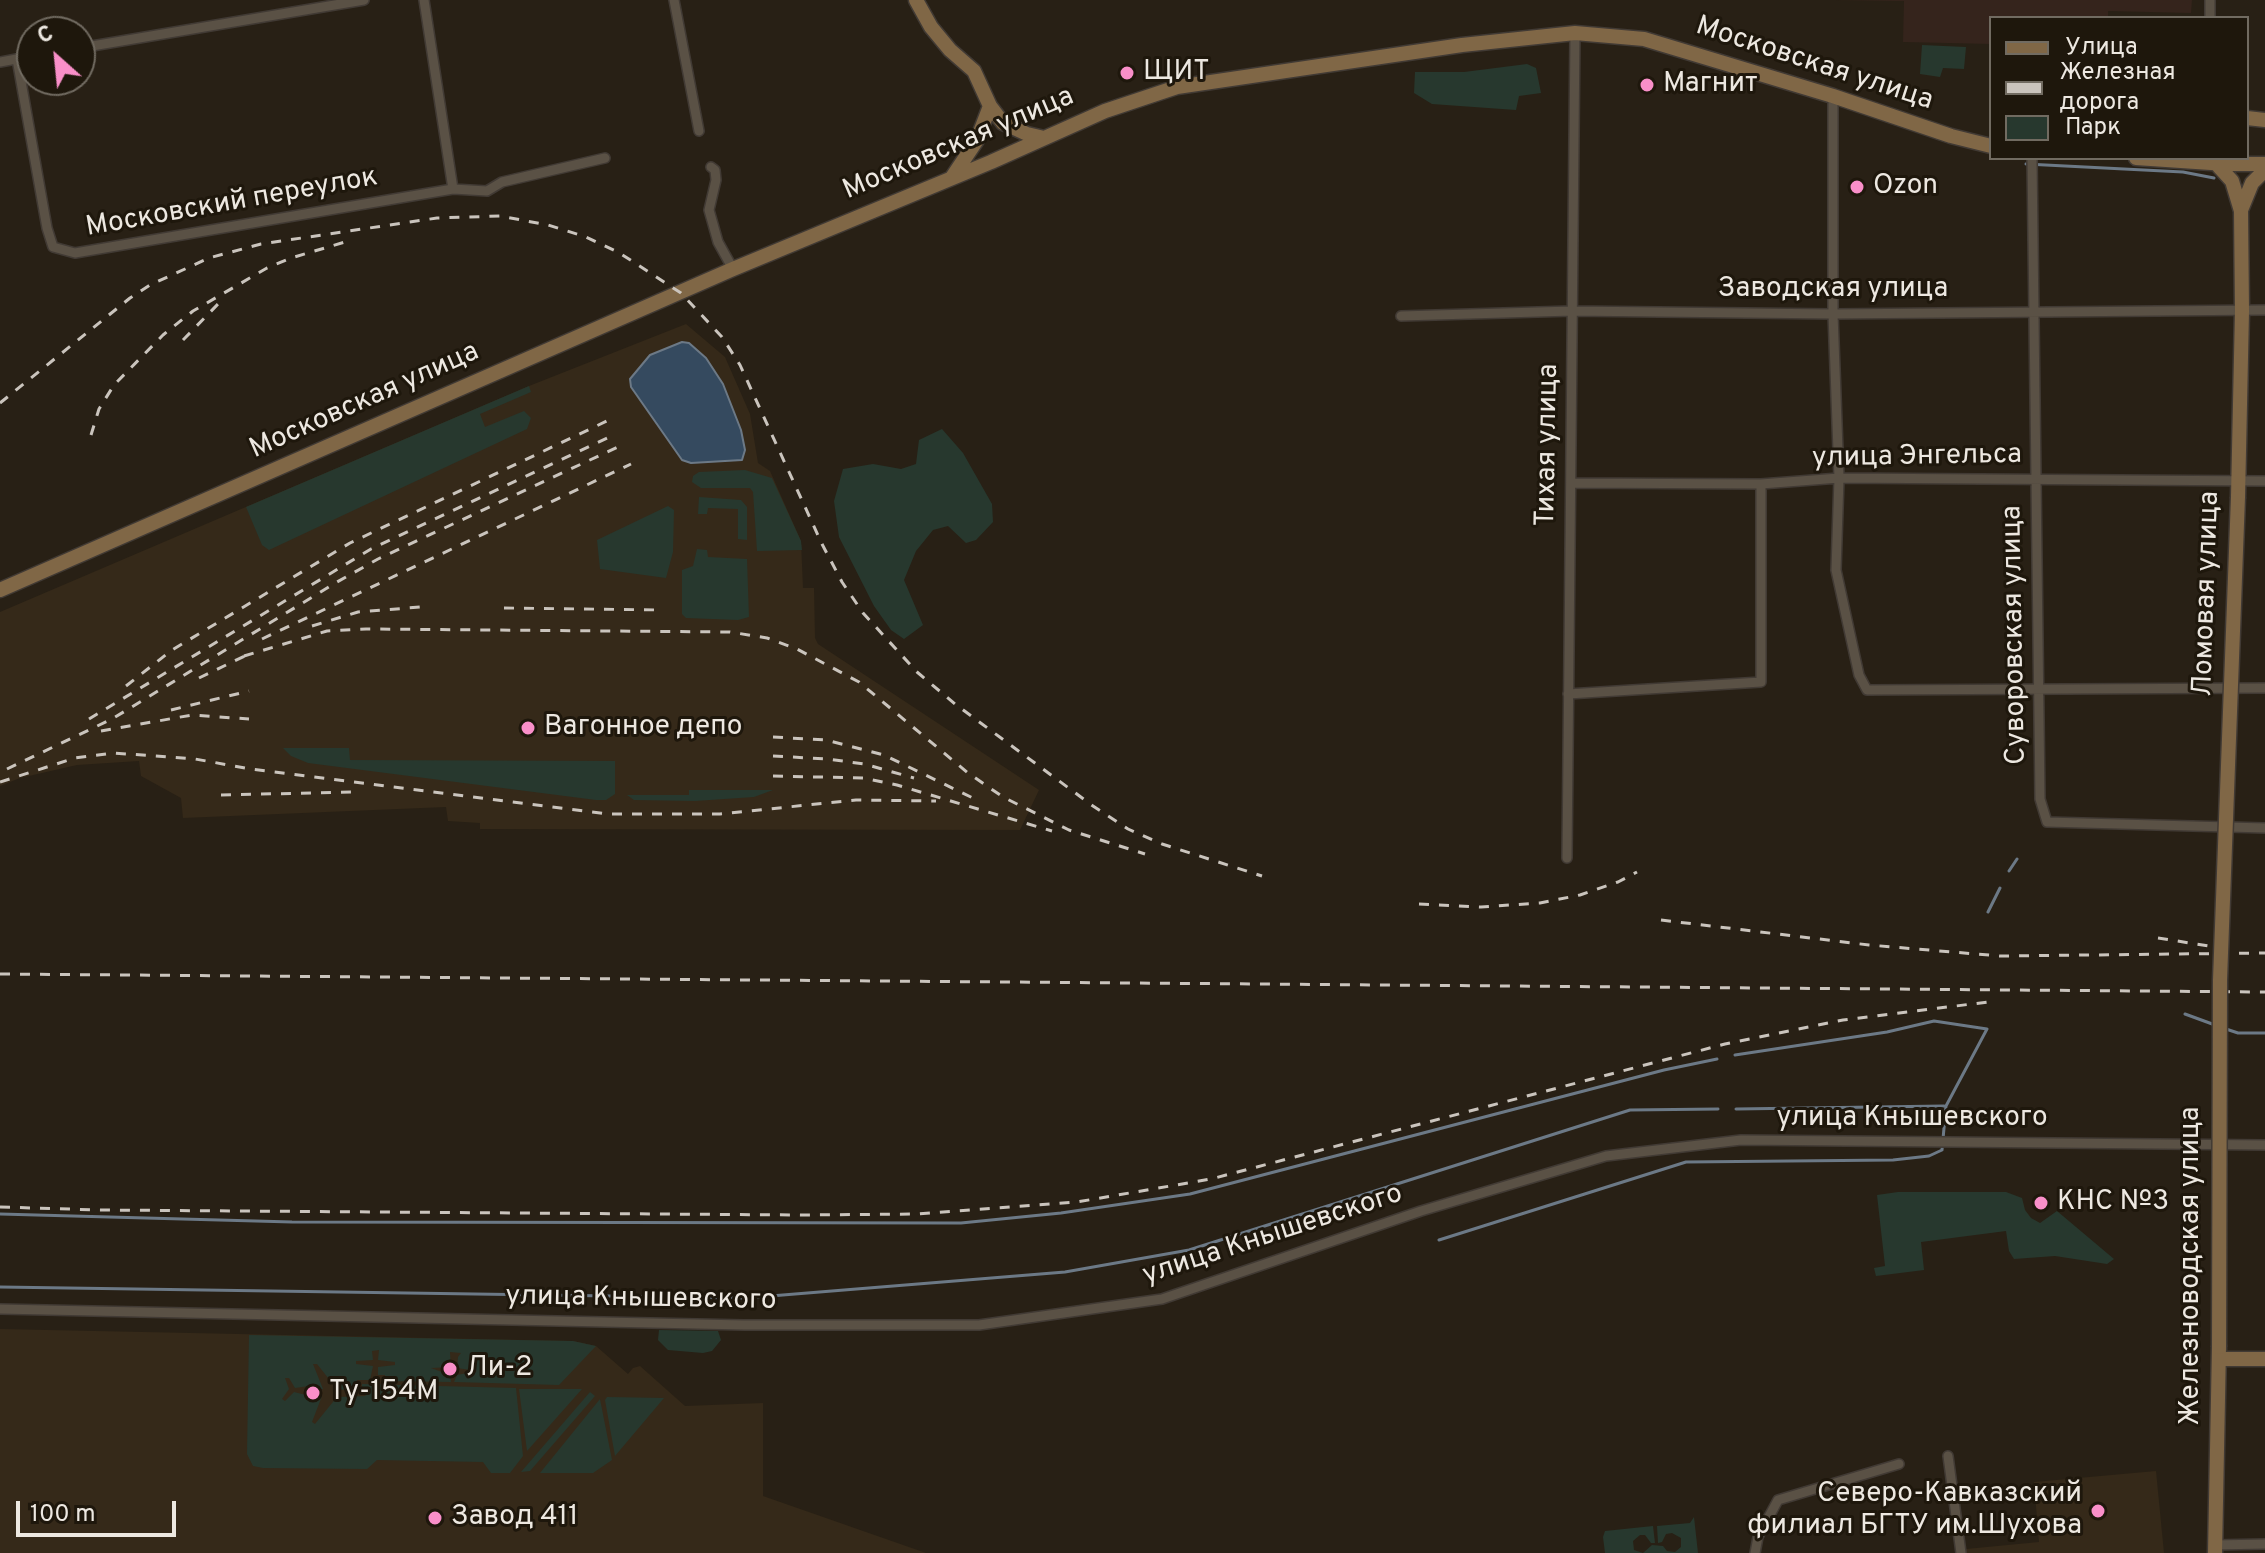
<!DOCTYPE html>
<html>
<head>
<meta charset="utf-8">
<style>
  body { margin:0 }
  #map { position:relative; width:2265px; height:1553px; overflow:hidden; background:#282015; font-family:Overpass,sans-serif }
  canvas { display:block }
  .legend { position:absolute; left:1989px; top:16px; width:260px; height:144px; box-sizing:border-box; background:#1e170c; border:2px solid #716b61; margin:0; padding:10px 14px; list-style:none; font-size:24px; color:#ede8e1 }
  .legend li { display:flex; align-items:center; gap:16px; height:40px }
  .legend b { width:40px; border:2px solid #716b61 }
  .north { position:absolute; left:16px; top:16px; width:80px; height:80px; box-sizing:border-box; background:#1e170c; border:2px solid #716b61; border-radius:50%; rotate:333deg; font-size:22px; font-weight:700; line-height:32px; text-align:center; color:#ede8e1 }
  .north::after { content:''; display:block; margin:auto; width:28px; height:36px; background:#f98fc9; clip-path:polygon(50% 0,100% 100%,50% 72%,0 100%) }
  .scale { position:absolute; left:16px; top:1501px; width:160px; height:36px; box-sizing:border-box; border:4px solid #ede8e1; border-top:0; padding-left:10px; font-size:24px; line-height:28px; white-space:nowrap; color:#ede8e1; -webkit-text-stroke:6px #1e170c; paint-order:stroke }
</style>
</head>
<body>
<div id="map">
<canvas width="2265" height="1553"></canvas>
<ul class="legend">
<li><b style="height:10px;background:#806746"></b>Улица</li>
<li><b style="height:10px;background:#cac4bd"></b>Железная дорога</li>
<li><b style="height:22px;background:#27382e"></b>Парк</li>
</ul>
<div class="north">С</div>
<div class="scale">100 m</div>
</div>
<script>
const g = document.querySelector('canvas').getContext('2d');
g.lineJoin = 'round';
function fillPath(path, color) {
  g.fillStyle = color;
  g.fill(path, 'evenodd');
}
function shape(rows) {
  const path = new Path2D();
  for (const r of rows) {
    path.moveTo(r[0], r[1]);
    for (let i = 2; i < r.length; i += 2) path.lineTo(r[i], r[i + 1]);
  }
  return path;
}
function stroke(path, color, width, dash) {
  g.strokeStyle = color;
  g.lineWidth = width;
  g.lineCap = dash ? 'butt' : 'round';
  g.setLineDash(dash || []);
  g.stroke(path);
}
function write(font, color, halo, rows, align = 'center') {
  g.font = font + ' Overpass,sans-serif';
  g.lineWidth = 6;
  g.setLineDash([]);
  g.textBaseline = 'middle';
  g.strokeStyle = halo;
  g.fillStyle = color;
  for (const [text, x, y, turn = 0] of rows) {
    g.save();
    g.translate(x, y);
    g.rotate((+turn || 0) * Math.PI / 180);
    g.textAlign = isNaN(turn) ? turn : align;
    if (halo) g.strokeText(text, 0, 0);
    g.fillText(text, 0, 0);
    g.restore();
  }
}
const industrial = shape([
  [1835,0,2192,0,2191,13,2108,11,2108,17,2038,16,2037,18,1991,18,1991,44,1903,42,1904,1]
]);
const built = shape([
  [686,324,725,357,750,414,758,463,770,471,801,541,803,588,814,588,815,638,818,644,1039,790,1020,830,480,829,480,823,448,821,446,807,183,818,181,798,141,776,139,761,77,765,20,778,0,786,0,612,529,386],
  [0,1329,573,1341,596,1346,628,1374,633,1368,640,1366,685,1406,763,1403,763,1496,926,1553,0,1553],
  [2156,1471,2164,1553,1966,1553,1966,1549,2039,1542,2034,1482]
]);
const green = shape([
  [1922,45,1966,47,1964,69,1943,68,1940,77,1920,74],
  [1527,64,1536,68,1541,93,1519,96,1516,110,1432,104,1414,93,1415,72,1464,72],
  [529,386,531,392,480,414,485,427,524,411,531,418,527,429,269,550,262,545,246,507],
  [942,429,963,453,992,504,993,522,976,540,966,543,948,526,933,530,916,551,904,580,923,625,904,639,891,630,874,606,839,537,834,501,843,469,873,464,901,469,916,464,919,440],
  [745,470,772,478,801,541,802,550,757,551,753,492,750,488,701,488,692,482,693,476,699,472],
  [699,497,741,500,747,507,747,540,738,539,738,509,708,508,707,514,698,514],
  [668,506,674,510,673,552,666,578,600,569,597,540],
  [697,549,707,550,708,557,747,559,749,617,738,620,686,618,682,614,682,570,693,566],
  [283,748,349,748,350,760,615,761,615,794,606,800,596,800,308,763,291,756],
  [689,790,773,790,754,797,695,801,634,800,627,795,689,795],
  [1898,1192,2006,1192,2022,1198,2025,1210,2031,1218,2040,1223,2057,1211,2114,1259,2107,1264,2055,1256,2014,1259,2009,1251,2006,1231,1921,1242,1924,1270,1876,1276,1874,1268,1885,1266,1877,1195],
  [659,1330,718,1331,721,1340,712,1351,703,1353,668,1350,658,1340],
  [249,1335,573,1341,596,1346,559,1385,454,1382,457,1375,477,1371,457,1368,458,1357,461,1353,450,1352,451,1367,431,1368,450,1375,451,1382,385,1381,385,1375,378,1375,378,1367,395,1365,395,1362,378,1360,379,1350,372,1351,373,1360,356,1361,356,1364,373,1366,370,1380,357,1380,355,1391,337,1389,317,1364,313,1364,323,1389,316,1390,316,1385,295,1388,289,1378,285,1378,289,1389,282,1399,285,1401,294,1392,306,1395,307,1399,316,1400,316,1396,322,1396,312,1422,315,1424,337,1397,366,1396,362,1392,362,1384,516,1388,523,1456,510,1473,491,1473,483,1462,377,1460,367,1469,263,1468,253,1466,247,1454],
  [519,1389,582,1389,527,1451],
  [590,1392,595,1396,530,1471,521,1472],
  [607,1397,664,1398,615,1456,605,1400],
  [600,1399,612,1460,593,1473,540,1473],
  [1694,1517,1698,1553,1605,1553,1603,1537,1605,1531,1653,1526,1655,1543,1651,1543,1645,1535,1640,1535,1633,1541,1634,1550,1643,1553,1652,1545,1663,1546,1667,1551,1675,1552,1681,1547,1681,1538,1672,1533,1666,1534,1662,1542,1658,1543,1657,1526,1690,1523]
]);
const water = shape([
  [682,342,689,343,706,358,723,384,741,430,745,450,742,460,691,463,682,460,631,387,630,379,650,355,682,342]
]);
const stream = shape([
  [2026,164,2183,172,2214,178],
  [2009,871,2017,859],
  [1988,912,2000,888],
  [2185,1014,2215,1025],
  [2226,1029,2238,1033,2265,1033],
  [1736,1109,1944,1106],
  [0,1214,292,1222,961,1223,1061,1213,1190,1194,1664,1070,1717,1059],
  [1439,1240,1686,1162,1893,1160,1929,1156,1942,1150,1946,1106,1987,1029,1934,1021,1887,1032,1735,1055],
  [0,1287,746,1298,1065,1272,1189,1250,1630,1110,1718,1109]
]);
const street = shape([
  [424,0,453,189],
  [674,0,699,131],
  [2210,18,2210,0],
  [80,48,364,0],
  [17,59,47,228,53,247,75,253,453,189,487,191,502,182,605,158],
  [0,62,32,56],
  [1833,96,1833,314,1839,478,1836,570,1859,675,1867,690,2265,688],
  [2032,158,2040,799,2047,822,2265,828],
  [711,167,715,170,716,180,709,210,718,242,733,269],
  [1401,316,1572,311,1833,314,2265,310],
  [1571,483,1761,484,1839,478,2265,481],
  [1568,694,1761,682,1761,484],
  [1567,858,1575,33],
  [0,1309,744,1325,979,1325,1162,1299,1421,1211,1606,1156,1741,1140,2265,1145],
  [1948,1456,1961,1553],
  [2215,1545,2265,1544],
  [1755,1553,1758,1537,1778,1500,1899,1464]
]);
const secondary = shape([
  [916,0,931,27,950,50,974,71,990,106,1003,123,1027,134,1044,138],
  [2247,118,2265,120],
  [2136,158,2226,164,2265,164],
  [2211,158,2232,181,2241,211,2242,311,2238,497],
  [953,176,977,140,990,106],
  [2241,210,2252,183,2265,170],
  [0,590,733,269,991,162,1105,111,1177,87,1462,45,1575,33,1644,39,1833,96,1951,136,1991,146],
  [2219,1359,2265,1359],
  [2215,1553,2219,1347]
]);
const rail = shape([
  [183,340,219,303],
  [0,403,130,298,150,285,209,258,261,244,437,218,500,216,548,225,586,237,618,252,681,293,722,337,740,365,822,544,842,582,863,613,917,672,955,704,1093,806,1128,829,1162,844,1262,876],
  [91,435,99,409,114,385,163,335,193,311,267,268,291,258,345,242],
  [504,608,664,610],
  [312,626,358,612,420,607],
  [262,639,631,464],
  [244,656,327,631,366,629,730,632,767,638,797,649,859,682,968,773,1003,797,1069,830,1145,854],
  [199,678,253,652],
  [126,686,172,650,350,543,609,420],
  [171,710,249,691],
  [89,719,371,549,616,434],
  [101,731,192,715,249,719],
  [773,737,826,740,884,755,977,800],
  [773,756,828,759,864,764,914,778],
  [7,769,112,719,337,582,378,559,622,445],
  [773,776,863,778,897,785,1052,831],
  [0,782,75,758,114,753,195,759,251,769,608,814,720,814,856,800,936,801],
  [221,795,352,792],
  [1419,904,1481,907,1540,903,1580,895,1618,882,1637,872],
  [1661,920,1869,945,2000,956,2265,953],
  [2158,938,2209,946],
  [0,974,2265,992],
  [0,1207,99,1210,801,1215,917,1214,1077,1202,1211,1179,1725,1044,1843,1020,1996,1001]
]);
const secondaryBridge = shape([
  [2219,1347,2220,980,2238,497]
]);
const markers = [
  [1127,73,8,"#f98fc9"],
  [1647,85,8,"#f98fc9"],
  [1857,187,8,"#f98fc9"],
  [528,728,8,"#f98fc9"],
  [2041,1203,8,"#f98fc9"],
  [450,1369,8,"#f98fc9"],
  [313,1393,8,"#f98fc9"],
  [2098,1511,8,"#f98fc9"],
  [435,1518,8,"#f98fc9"]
];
const streetNames = [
  ["Московская улица",1814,65,18],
  ["Московская улица",959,145,-23],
  ["Московский переулок",232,204,-10],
  ["Заводская улица",1833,290],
  ["Московская улица",365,402,-24],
  ["Тихая улица",1549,445,-89],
  ["улица Энгельса",1917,458,-1],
  ["Ломовая улица",2208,594,-88],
  ["Суворовская улица",2016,635,-91],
  ["улица Кнышевского",1912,1119],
  ["улица Кнышевского",1273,1236,-18],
  ["Железноводская улица",2192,1266,-90],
  ["улица Кнышевского",641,1300,1]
];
const poiNames = [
  ["ЩИТ",1143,73],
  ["Магнит",1663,85],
  ["Ozon",1873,187],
  ["Вагонное депо",544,728],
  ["КНС №3",2057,1203],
  ["Ли-2",466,1369],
  ["Ту-154М",329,1393],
  ["Северо-Кавказский",2082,1495,"right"],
  ["филиал БГТУ им.Шухова",2082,1527,"right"],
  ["Завод 411",451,1518]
];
fillPath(industrial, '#35241c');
fillPath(built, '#352919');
fillPath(green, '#27382e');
fillPath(water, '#354a5f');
stroke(water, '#6c7986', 2);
stroke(stream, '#6c7986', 3);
stroke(street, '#413a34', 12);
stroke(secondary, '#413a34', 17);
stroke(street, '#5a5145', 9);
stroke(secondary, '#806746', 14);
stroke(rail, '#cac4bd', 3, [10, 10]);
stroke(secondaryBridge, '#413a34', 17, []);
stroke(secondaryBridge, '#806746', 14);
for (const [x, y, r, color] of markers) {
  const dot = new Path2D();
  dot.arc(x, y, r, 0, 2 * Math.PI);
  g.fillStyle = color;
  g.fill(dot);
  stroke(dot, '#1e170c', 3);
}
write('28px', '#ede8e1', '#1e170c', streetNames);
write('28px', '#ede8e1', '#1e170c', poiNames, 'left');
</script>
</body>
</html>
